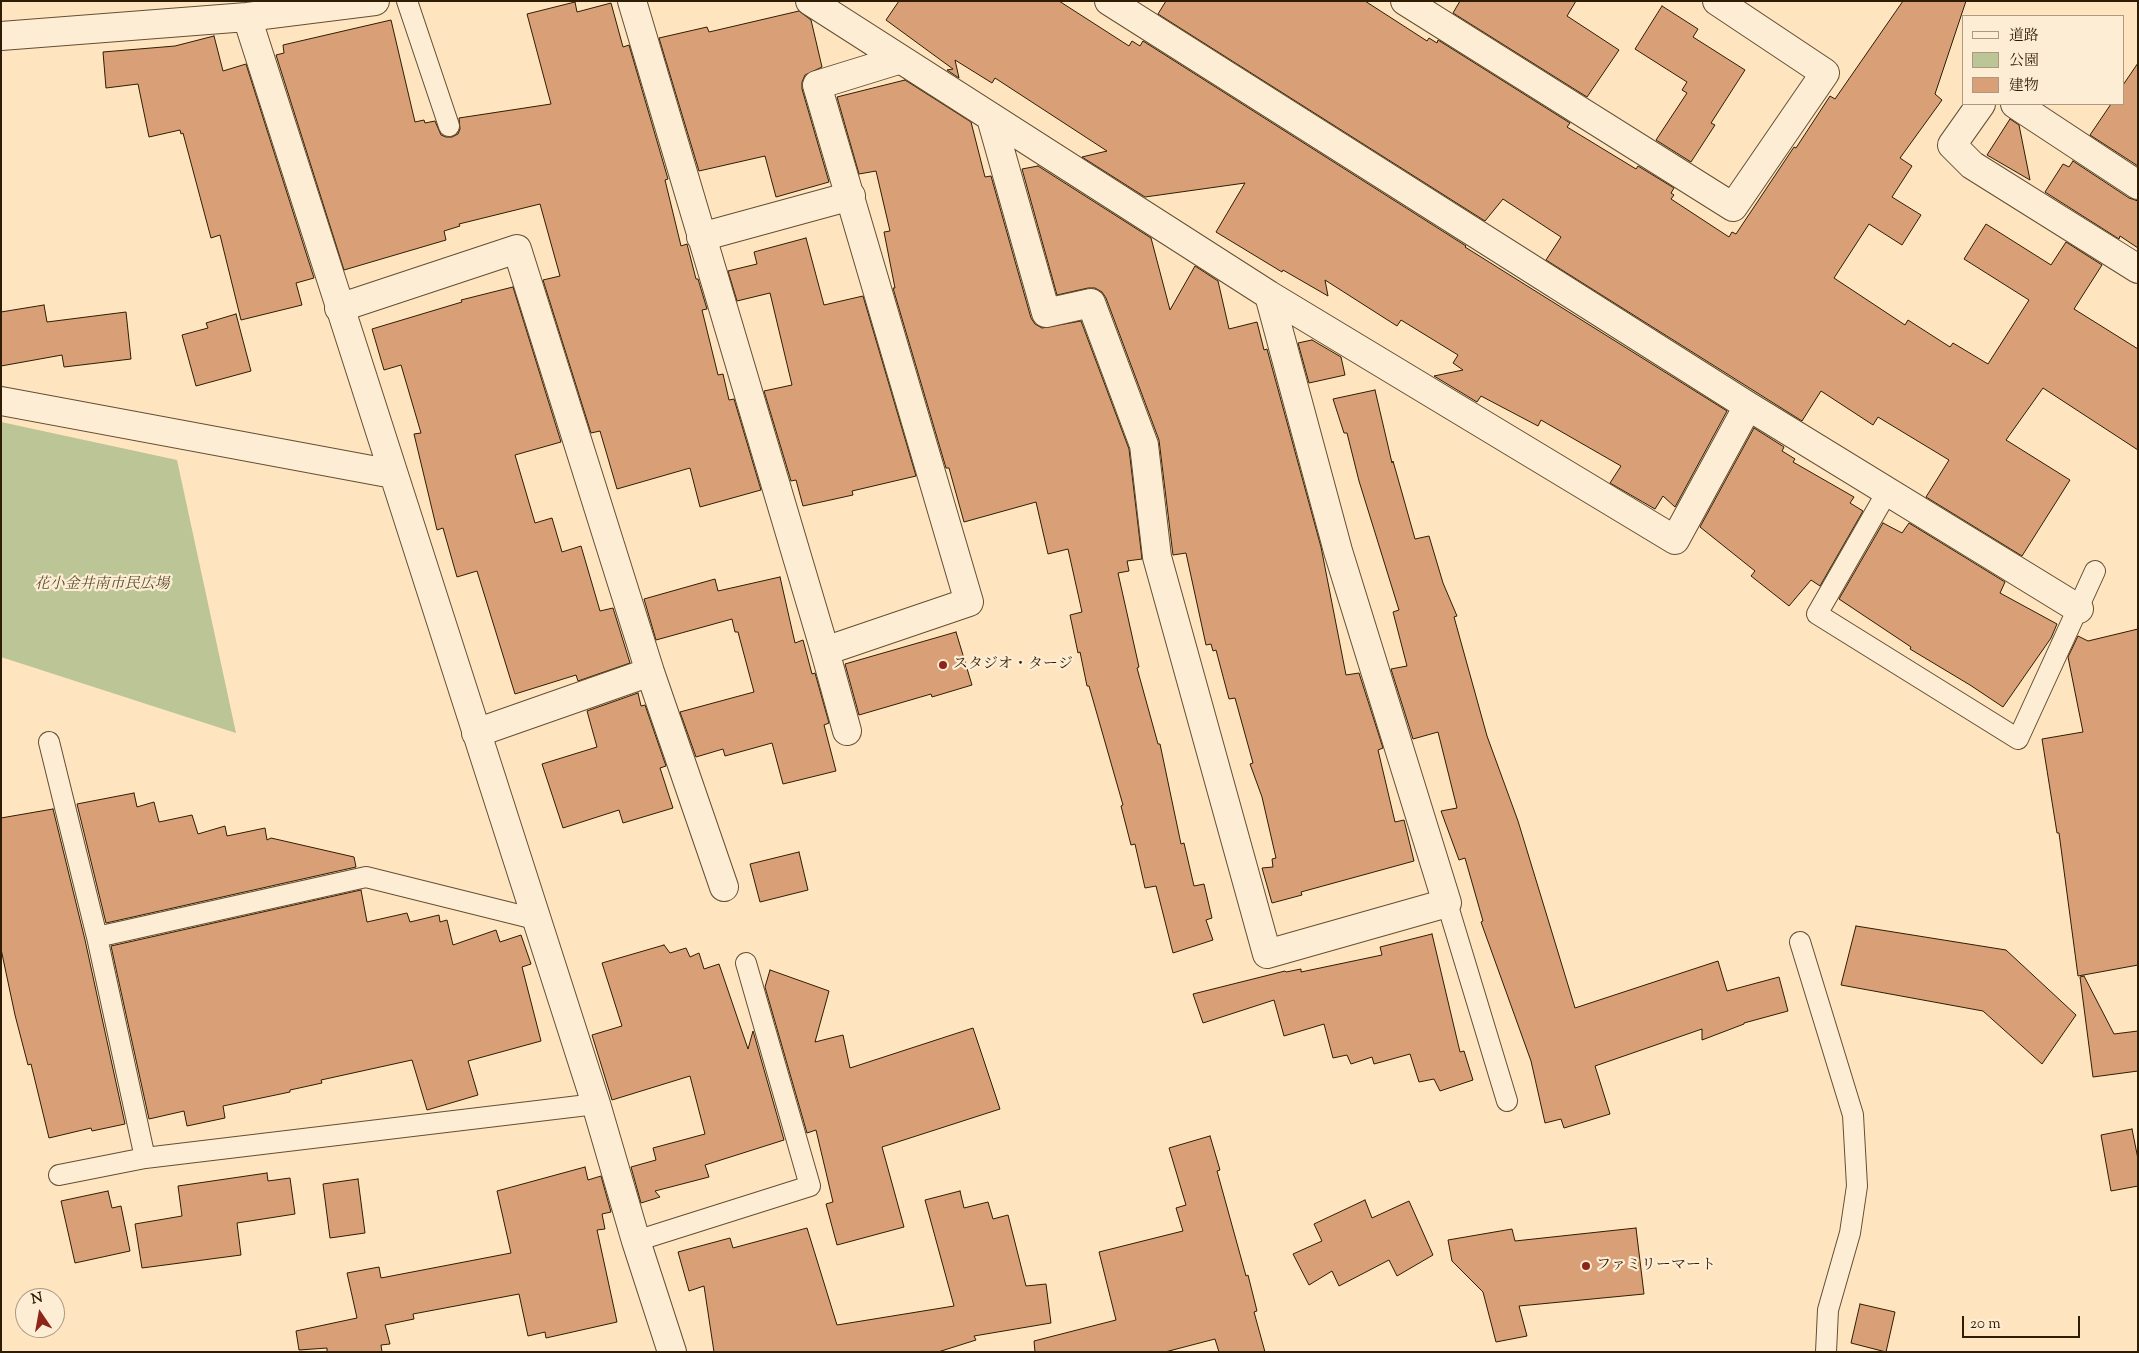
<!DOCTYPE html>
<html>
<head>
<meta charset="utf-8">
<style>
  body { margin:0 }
  #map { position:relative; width:2139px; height:1353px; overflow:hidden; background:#fee4bf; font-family:"Sorts Mill Goudy","Noto Serif JP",serif }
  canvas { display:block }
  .frame { position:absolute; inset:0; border:2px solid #2f1d03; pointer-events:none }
  .legend { position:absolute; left:1962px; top:15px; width:162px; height:90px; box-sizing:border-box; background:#feedd5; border:1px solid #ab9a81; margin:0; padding:6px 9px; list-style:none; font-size:15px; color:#2f1d03 }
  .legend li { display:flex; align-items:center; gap:10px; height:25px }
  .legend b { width:25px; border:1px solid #ab9a81 }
  .north { position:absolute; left:15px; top:1288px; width:50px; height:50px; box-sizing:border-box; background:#feedd5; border:1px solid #ab9a81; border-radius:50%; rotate:348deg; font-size:14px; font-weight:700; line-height:20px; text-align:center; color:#2f1d03 }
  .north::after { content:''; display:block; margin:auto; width:18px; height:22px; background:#8f2418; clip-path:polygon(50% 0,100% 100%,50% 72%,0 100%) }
  .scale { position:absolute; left:1962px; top:1316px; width:118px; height:22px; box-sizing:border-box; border:2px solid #2f1d03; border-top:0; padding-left:6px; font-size:15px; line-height:18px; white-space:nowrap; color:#2f1d03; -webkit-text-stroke:4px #feedd5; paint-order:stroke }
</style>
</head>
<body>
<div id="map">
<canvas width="2139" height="1353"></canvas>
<div class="frame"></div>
<ul class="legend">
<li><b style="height:6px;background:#feedd5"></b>道路</li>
<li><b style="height:14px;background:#bbc595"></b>公園</li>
<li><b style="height:14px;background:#d9a078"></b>建物</li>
</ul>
<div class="north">N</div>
<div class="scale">20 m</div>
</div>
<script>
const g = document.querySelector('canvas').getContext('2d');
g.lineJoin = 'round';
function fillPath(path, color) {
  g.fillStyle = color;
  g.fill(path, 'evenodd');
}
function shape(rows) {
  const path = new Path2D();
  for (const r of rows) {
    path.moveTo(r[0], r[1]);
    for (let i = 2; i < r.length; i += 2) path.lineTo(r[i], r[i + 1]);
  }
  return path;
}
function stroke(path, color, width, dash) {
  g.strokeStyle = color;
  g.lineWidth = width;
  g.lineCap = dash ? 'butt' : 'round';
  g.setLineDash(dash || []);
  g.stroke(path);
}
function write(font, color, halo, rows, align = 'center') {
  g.font = font + ' "Sorts Mill Goudy","Noto Serif JP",serif';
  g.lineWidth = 4.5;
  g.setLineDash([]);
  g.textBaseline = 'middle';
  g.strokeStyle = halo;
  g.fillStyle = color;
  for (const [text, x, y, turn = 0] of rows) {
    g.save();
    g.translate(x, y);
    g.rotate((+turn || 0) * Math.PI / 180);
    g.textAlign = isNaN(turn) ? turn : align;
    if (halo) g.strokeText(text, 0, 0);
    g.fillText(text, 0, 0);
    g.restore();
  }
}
const green = shape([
  [1,422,177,460,236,733,1,657]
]);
const building = shape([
  [899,1,1059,1,1129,46,1132,41,1140,46,1143,41,1466,246,1465,247,1727,411,1675,507,1663,496,1655,509,1610,483,1621,466,1541,420,1538,426,1481,396,1477,402,1434,376,1463,370,1453,363,1458,355,1401,320,1397,326,1325,280,1328,296,1283,270,1282,272,1216,232,1245,183,1145,197,1082,157,1107,151,995,78,992,83,955,60,959,78,947,70,953,69,886,20,899,1],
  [1166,1,1365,1,1427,41,1429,38,1437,43,1438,40,1570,123,1567,127,1636,169,1638,166,1674,188,1671,193,1674,195,1671,199,1729,237,1732,232,1736,234,1794,147,1796,148,1830,96,1835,99,1903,1,1966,1,1935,94,1942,100,1900,158,1912,166,1892,197,1921,215,1902,245,1869,224,1834,278,1905,325,1908,320,1950,347,1953,343,1988,364,2029,300,1964,259,1986,224,2051,265,2066,242,2102,265,2074,309,2138,349,2138,450,2043,388,2006,440,2070,480,2022,556,1926,497,1949,460,1878,417,1873,425,1821,391,1802,421,1546,260,1561,237,1503,199,1485,221,1158,14,1166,1],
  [1460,1,1576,1,1567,16,1619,50,1587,97,1453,13,1460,1],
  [575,2,577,12,611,3,623,47,629,45,668,179,665,180,681,246,687,244,696,279,698,279,707,309,702,310,718,375,723,374,729,400,734,399,761,490,700,507,690,468,617,489,600,431,591,433,543,280,560,276,540,204,459,224,460,226,444,231,446,240,344,270,276,55,284,53,283,45,391,20,415,122,424,120,425,123,435,121,441,135,446,137,452,137,458,134,460,129,459,118,551,104,527,14,575,2],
  [1662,6,1698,29,1693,37,1745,70,1711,123,1715,125,1691,162,1656,140,1687,93,1682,90,1687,82,1635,49,1662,6],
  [799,11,811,20,822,67,805,75,802,82,802,89,829,182,776,197,765,156,699,171,659,38,707,27,709,32,799,11],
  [214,36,223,71,246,64,314,278,296,283,302,305,241,320,220,235,211,238,183,133,181,134,180,130,149,137,138,84,106,88,103,52,175,46,214,36],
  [2138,63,2138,166,2090,135,2111,104,2123,104,2123,85,2138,63],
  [905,80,971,122,985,177,991,176,1031,318,1035,324,1042,328,1081,321,1129,449,1142,559,1127,561,1129,571,1118,573,1139,667,1137,668,1158,744,1160,744,1181,844,1184,843,1194,886,1204,884,1212,918,1206,920,1213,940,1173,953,1156,886,1145,888,1135,844,1131,845,1121,806,1123,805,1089,686,1087,686,1080,652,1078,653,1070,615,1082,612,1068,549,1048,554,1036,502,964,522,949,468,946,468,893,288,895,288,884,232,890,231,876,171,859,174,837,97,905,80],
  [2010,119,2019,125,2030,180,1987,155,2010,119],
  [2073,161,2129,198,2138,201,2138,248,2120,236,2119,239,2045,192,2063,164,2069,167,2073,161],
  [1038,166,1151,238,1170,310,1195,266,1218,281,1229,329,1257,322,1264,350,1267,349,1321,547,1346,675,1359,673,1383,748,1378,750,1395,822,1404,820,1414,861,1301,892,1302,895,1272,903,1262,868,1273,867,1272,859,1276,858,1262,797,1250,764,1253,763,1235,698,1229,699,1216,650,1213,651,1211,644,1206,645,1186,553,1173,555,1159,440,1106,298,1102,292,1095,288,1088,288,1057,295,1022,169,1038,166],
  [806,238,824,305,863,296,916,476,852,491,853,495,803,506,796,480,791,481,764,391,792,385,770,293,737,301,728,271,757,264,754,252,806,238],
  [513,287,561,442,515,455,535,523,552,518,562,552,581,546,600,611,613,608,630,663,578,681,576,675,515,694,477,571,457,577,443,528,437,530,414,434,421,433,401,365,384,370,372,329,462,302,461,300,513,287],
  [44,305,47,322,126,312,131,359,64,367,62,355,1,366,1,312,44,305],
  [236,314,251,371,196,386,182,335,208,328,206,323,236,314],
  [1312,340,1341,357,1345,375,1309,383,1298,343,1312,340],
  [1375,390,1392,463,1393,461,1415,539,1429,536,1443,583,1457,616,1454,617,1487,736,1518,821,1575,1008,1718,961,1727,991,1779,977,1788,1011,1744,1023,1744,1024,1702,1040,1702,1029,1595,1066,1610,1114,1564,1128,1561,1119,1545,1123,1531,1061,1481,922,1483,921,1465,858,1459,860,1441,811,1457,808,1438,732,1413,739,1391,669,1407,666,1393,612,1399,610,1359,481,1347,433,1344,433,1333,399,1375,390],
  [1754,428,1784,447,1782,451,1795,459,1793,462,1854,497,1850,503,1863,511,1820,586,1811,580,1789,606,1751,576,1755,571,1700,527,1754,428],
  [1883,523,1902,533,1909,523,2005,582,2000,593,2057,624,2051,638,2003,707,1970,685,1910,649,1911,647,1839,599,1883,523],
  [780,577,795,643,803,640,812,674,815,673,829,723,824,725,836,771,783,784,772,743,725,756,723,749,696,757,680,712,754,692,738,632,735,632,732,619,656,640,644,599,715,579,718,591,780,577],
  [2138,629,2138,965,2078,976,2059,833,2057,833,2042,739,2083,732,2068,657,2078,636,2088,641,2138,629],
  [956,632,972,685,932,697,931,694,859,715,845,664,956,632],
  [638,693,641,706,645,705,666,766,660,768,673,808,623,823,619,810,563,828,542,764,597,747,587,711,638,693],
  [134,793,137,807,154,802,159,822,192,815,198,834,225,826,227,836,265,828,267,840,271,838,354,857,356,867,106,923,77,804,134,793],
  [53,809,85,940,125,1124,92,1131,91,1128,49,1138,31,1064,28,1065,15,1015,1,949,1,818,53,809],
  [799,852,808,890,760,902,750,864,799,852],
  [361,890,367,922,407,913,410,922,439,915,440,922,447,920,453,945,496,930,500,942,521,935,531,964,522,967,541,1041,468,1061,478,1095,427,1110,412,1060,321,1080,322,1083,290,1090,290,1092,223,1106,225,1118,187,1126,184,1111,149,1119,111,946,361,890],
  [1856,926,2006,950,2076,1015,2042,1064,1983,1011,1841,985,1856,926],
  [1432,934,1460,1052,1464,1051,1473,1080,1440,1091,1434,1079,1419,1082,1410,1054,1374,1064,1372,1057,1351,1064,1347,1055,1333,1058,1324,1024,1284,1036,1274,1000,1203,1023,1193,994,1285,971,1286,972,1301,969,1301,972,1382,955,1380,947,1432,934],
  [664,945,670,953,686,948,690,957,699,953,704,969,719,964,748,1049,753,1031,784,1140,705,1165,709,1177,655,1191,660,1197,641,1203,631,1167,656,1160,653,1148,705,1134,690,1076,612,1100,592,1035,622,1026,602,963,664,945],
  [770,970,829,991,815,1042,843,1035,850,1068,973,1028,1000,1109,882,1147,904,1227,837,1245,826,1204,833,1202,816,1130,807,1133,765,987,770,970],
  [2084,976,2114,1034,2138,1031,2138,1071,2093,1077,2080,977,2084,976],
  [2132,1129,2138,1159,2138,1186,2111,1191,2101,1135,2132,1129],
  [1210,1136,1220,1170,1217,1171,1246,1276,1248,1275,1257,1311,1254,1312,1265,1352,1219,1352,1215,1339,1165,1352,1035,1352,1034,1341,1116,1320,1099,1252,1183,1231,1176,1208,1186,1205,1169,1148,1210,1136],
  [585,1167,588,1180,601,1176,611,1212,602,1214,605,1229,597,1230,617,1322,546,1338,545,1332,528,1336,519,1294,413,1314,414,1319,385,1325,390,1344,381,1345,382,1352,327,1352,327,1348,299,1350,296,1331,357,1318,347,1273,379,1267,381,1278,511,1253,497,1191,585,1167],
  [267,1173,268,1181,290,1178,295,1214,237,1223,241,1255,142,1268,135,1224,182,1216,178,1186,267,1173],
  [358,1179,365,1233,330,1238,323,1184,358,1179],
  [108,1191,112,1208,121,1206,130,1251,75,1263,61,1201,108,1191],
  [960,1191,964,1208,988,1202,993,1219,1008,1215,1026,1286,1046,1284,1051,1323,974,1336,976,1340,938,1352,714,1352,704,1286,689,1291,678,1252,730,1238,733,1248,807,1228,837,1325,954,1306,925,1200,960,1191],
  [1365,1200,1372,1218,1409,1201,1433,1255,1397,1276,1389,1260,1339,1286,1332,1271,1309,1285,1293,1254,1322,1241,1314,1224,1365,1200],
  [1636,1228,1644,1294,1519,1306,1527,1336,1496,1342,1483,1292,1452,1261,1448,1240,1512,1229,1515,1241,1636,1228],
  [1860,1304,1895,1312,1886,1352,1851,1343,1860,1304]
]);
const service = shape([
  [407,1,449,126],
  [1887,492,1817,614,2018,739,2095,571],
  [49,742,97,937,145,1158],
  [1447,903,1507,1101],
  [97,937,366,877,535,919],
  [1800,942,1853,1115,1857,1186,1850,1233,1828,1310,1826,1352],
  [59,1175,145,1158,596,1104],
  [636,1241,810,1186,746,963]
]);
const minor = shape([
  [632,1,825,651,847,731],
  [810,1,1269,295,1675,540,1748,406],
  [1109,1,1748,406,2079,609],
  [1405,1,1733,207,1825,73,1717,1],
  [247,17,596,1104,636,1241,672,1352],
  [1,36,247,17,375,1],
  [1981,104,1952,145,1972,165,2138,269],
  [2015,104,2138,185],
  [991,118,1046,313,1091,303,1144,445,1157,557,1267,954,1447,903,1338,551,1269,295],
  [701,237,851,196],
  [339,308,517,249,650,672,724,887],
  [1,401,393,474],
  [825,651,969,602,817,85,898,60],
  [476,733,650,672]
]);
const markers = [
  [943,665,5,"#8f2418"],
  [1586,1266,5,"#8f2418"]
];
const parkNames = [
  ["花小金井南市民広場",102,585]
];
const poiNames = [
  ["スタジオ・タージ",953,665],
  ["ファミリーマート",1596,1266]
];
fillPath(green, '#bbc595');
fillPath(building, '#d9a078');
stroke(building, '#2f1d03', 1);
stroke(service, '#634f32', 22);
stroke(minor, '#634f32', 30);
stroke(service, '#feedd5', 20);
stroke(minor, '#feedd5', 28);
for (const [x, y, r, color] of markers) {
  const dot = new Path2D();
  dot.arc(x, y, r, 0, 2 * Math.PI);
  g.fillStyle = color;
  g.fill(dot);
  stroke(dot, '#feedd5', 2);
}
write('italic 15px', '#594f2f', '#feedd5', parkNames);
write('15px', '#2f1d03', '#feedd5', poiNames, 'left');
</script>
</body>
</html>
